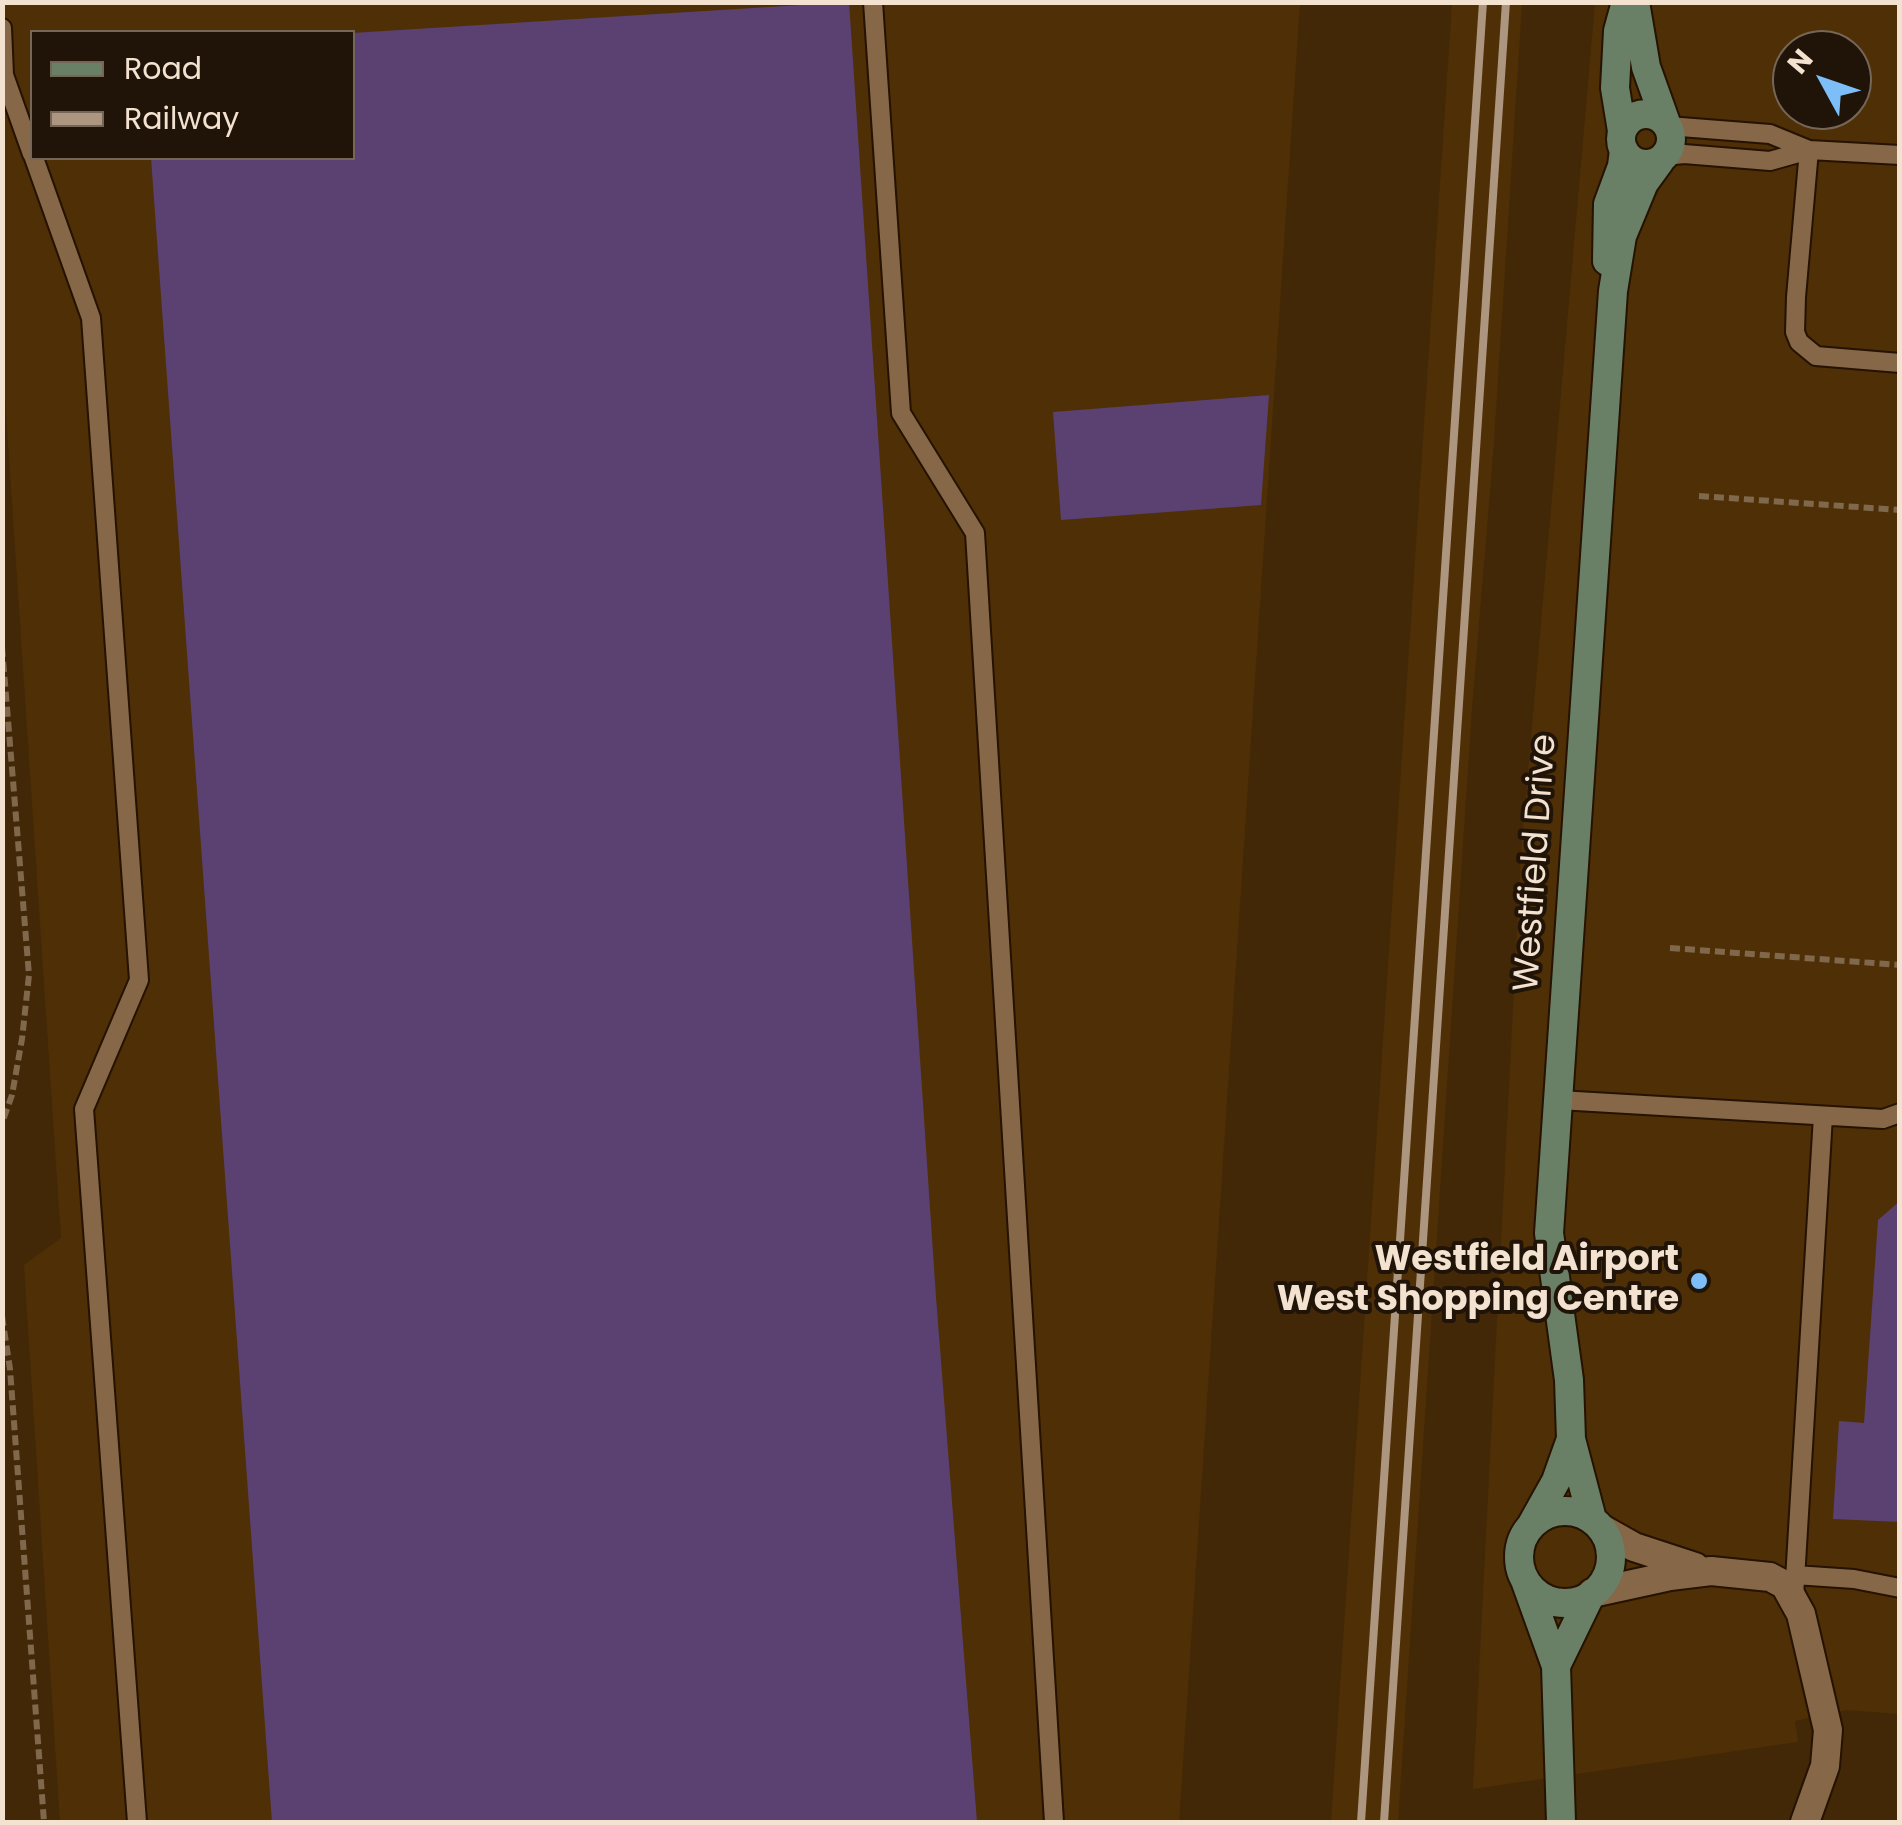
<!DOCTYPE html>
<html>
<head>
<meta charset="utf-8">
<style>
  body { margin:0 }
  #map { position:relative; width:1902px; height:1825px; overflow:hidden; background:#432807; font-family:Poppins,sans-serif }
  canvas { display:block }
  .frame { position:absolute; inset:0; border:5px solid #f4e2d1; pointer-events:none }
  .legend { position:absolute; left:30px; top:30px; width:325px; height:130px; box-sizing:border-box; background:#201408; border:2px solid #756658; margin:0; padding:12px 18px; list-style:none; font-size:30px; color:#f4e2d1 }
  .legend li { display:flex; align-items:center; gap:20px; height:50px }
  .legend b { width:50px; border:2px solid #756658 }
  .north { position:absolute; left:1772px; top:30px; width:100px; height:100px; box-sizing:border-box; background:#201408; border:2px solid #756658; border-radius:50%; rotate:310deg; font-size:28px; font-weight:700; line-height:40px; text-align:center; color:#f4e2d1 }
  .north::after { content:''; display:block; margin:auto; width:35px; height:45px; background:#7dbef9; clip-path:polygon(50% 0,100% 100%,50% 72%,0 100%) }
</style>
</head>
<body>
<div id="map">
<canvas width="1902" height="1825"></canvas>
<div class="frame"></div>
<ul class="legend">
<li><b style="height:12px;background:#698067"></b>Road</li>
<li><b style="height:12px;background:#ac967f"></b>Railway</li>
</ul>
<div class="north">N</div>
</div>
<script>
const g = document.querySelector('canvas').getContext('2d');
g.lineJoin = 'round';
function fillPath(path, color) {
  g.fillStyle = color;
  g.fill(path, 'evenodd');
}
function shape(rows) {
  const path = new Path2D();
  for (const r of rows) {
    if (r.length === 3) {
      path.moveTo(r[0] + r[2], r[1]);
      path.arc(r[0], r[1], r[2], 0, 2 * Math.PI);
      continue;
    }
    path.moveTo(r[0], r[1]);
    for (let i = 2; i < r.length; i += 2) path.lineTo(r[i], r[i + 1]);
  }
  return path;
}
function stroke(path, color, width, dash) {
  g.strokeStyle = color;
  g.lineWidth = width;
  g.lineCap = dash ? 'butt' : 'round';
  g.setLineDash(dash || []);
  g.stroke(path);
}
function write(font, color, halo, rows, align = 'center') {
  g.font = font + ' Poppins,sans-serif';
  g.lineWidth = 8;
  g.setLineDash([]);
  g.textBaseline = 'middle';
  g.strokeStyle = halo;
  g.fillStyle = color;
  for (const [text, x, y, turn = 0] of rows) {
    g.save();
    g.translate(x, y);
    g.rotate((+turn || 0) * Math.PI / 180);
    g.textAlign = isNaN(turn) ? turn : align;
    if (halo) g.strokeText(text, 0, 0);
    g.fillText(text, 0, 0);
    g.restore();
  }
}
const built = shape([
  [2,3,1300,3,1179,1822,60,1822,24,1265,61,1238,3,367],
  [32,32,352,32,352,158,32,158],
  [1452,3,1522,3,1494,442,1472,708,1398,1822,1331,1822],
  [1595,3,1899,3,1899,1714,1847,1710,1795,1721,1798,1742,1473,1789,1521,853],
  [1792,50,1852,50,1852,110,1792,110]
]);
const building = shape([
  [849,2,936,1297,977,1822,272,1822,151,158,352,158,352,33],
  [1269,395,1261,505,1061,520,1053,412],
  [1900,1201,1900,1522,1833,1519,1839,1421,1864,1423,1878,1220]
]);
const path = shape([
  [1699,496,1900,510],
  [2,647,29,975,22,1039,12,1095,2,1123],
  [1670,948,1900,965],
  [2,1316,10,1369,44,1822]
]);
const service = shape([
  [873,2,901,413,975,533,1054,1822],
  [2,28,4,75,32,154],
  [1668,126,1770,134,1809,150,1900,155],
  [1809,150,1796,297,1795,332,1799,342,1816,356,1900,363],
  [1665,156,1684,154,1770,161,1809,150],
  [34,158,91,318,139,980,84,1109,137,1822],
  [1559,1100,1883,1119,1900,1113],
  [1795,1575,1854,1579,1900,1588],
  [1794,1596,1823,1116]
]);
const tertiary = shape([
  [1602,1529,1634,1547,1695,1567],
  [1592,1593,1670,1576,1711,1571,1770,1577,1785,1585,1801,1614,1828,1730,1825,1766,1805,1822]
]);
const secondary = shape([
  [1635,2,1646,67,1666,123],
  [1646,139,25],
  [1622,131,1615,88,1618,31,1626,2],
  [1607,261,1608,204,1622,166,1624,150],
  [1565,1557,46],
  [1592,1519,1571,1439,1569,1380,1549,1233,1613,291,1622,236,1644,183,1660,161],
  [1532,1524,1556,1481,1571,1439],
  [1525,1580,1556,1666,1561,1822],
  [1556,1666,1590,1596]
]);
const rail = shape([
  [1361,1822,1483,2],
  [1384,1822,1506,2]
]);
const markers = [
  [1699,1281,10,"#7dbef9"]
];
const streetNames = [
  ["Westfield Drive",1537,863,-86]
];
const poiNames = [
  ["Westfield Airport",1679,1261],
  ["West Shopping Centre",1679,1301]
];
fillPath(built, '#4f2f05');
fillPath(building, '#5a4172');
stroke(service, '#251200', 22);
stroke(tertiary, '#251200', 32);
stroke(secondary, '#251200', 32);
stroke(path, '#80684d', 6, [10, 5]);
stroke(service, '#866748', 18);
stroke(tertiary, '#866748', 28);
stroke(secondary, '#698067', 28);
stroke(rail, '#ac967f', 8);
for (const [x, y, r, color] of markers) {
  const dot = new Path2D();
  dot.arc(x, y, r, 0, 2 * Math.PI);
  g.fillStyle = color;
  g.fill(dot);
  stroke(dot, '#201408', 4);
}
write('35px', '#f4e2d1', '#201408', streetNames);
write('bold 35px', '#f4e2d1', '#201408', poiNames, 'right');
</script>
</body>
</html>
